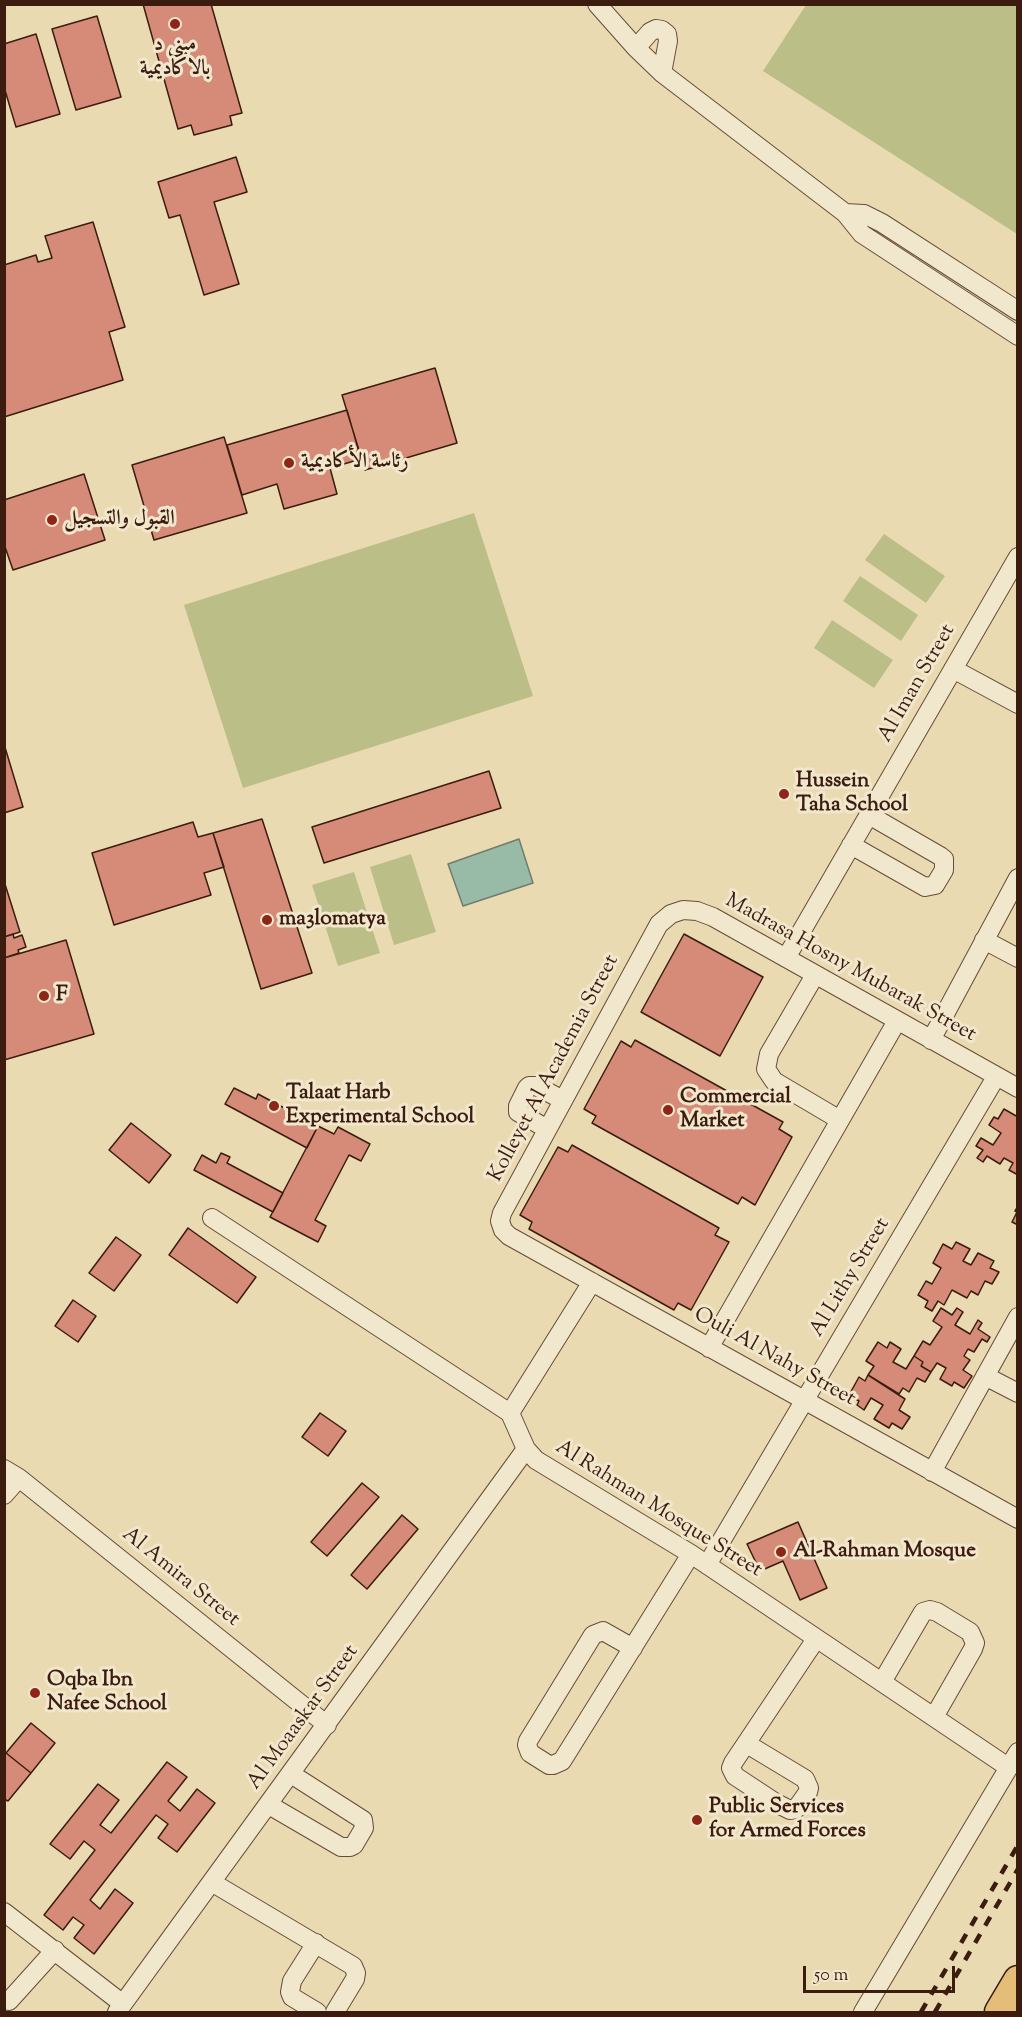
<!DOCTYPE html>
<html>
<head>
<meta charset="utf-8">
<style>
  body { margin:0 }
  #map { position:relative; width:1022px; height:2017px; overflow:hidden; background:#e9dab2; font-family:"Sorts Mill Goudy",serif }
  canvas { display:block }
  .frame { position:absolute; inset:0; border:6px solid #3c1c0f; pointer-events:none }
  .scale { position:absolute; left:803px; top:1966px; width:152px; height:27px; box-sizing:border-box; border:3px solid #3c1c0f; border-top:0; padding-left:8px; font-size:18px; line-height:21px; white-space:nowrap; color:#3c1c0f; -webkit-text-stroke:4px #f1e7cd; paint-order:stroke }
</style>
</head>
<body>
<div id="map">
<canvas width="1022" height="2017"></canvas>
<div class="frame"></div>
<div class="scale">50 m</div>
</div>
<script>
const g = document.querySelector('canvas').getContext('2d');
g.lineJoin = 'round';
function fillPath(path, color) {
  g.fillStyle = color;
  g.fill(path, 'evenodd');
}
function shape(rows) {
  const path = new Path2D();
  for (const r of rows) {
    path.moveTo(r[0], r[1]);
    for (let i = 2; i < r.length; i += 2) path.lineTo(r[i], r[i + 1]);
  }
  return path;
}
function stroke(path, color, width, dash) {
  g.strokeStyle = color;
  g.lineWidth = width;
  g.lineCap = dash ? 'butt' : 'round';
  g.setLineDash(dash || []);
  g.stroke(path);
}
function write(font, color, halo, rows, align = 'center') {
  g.font = font + ' "Sorts Mill Goudy",Amiri,serif';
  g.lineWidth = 6;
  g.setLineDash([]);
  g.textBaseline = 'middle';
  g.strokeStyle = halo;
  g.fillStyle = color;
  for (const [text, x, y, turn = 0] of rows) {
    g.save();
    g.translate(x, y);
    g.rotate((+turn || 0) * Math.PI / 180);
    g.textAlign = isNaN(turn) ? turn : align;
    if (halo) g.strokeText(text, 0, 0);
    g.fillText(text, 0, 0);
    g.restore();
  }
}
const green = shape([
  [806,5,1017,5,1017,234,763,71],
  [474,513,533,696,243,788,184,605],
  [884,534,945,576,926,603,865,560],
  [860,576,918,615,901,641,843,601],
  [832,620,893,660,874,688,814,648],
  [411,854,436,932,394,945,370,867],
  [354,872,380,953,338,966,312,885]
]);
const water = shape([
  [519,839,533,883,463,906,448,864,519,839]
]);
const building = shape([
  [143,4,211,4,242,113,230,116,232,125,194,135,191,125,178,129,143,4],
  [97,16,121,97,76,110,52,29,97,16],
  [36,34,60,114,16,127,4,87,4,44,36,34],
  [236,157,247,192,214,202,239,284,204,295,180,215,169,218,158,182,236,157],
  [93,222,125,327,109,332,123,380,4,417,4,265,36,255,38,262,52,258,45,236,93,222],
  [435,368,457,443,365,470,342,395,435,368],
  [347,410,361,459,330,468,337,494,284,509,277,484,242,495,227,445,347,410],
  [224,437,247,513,154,540,132,465,224,437],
  [84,474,105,540,13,570,4,544,4,500,84,474],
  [4,744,23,807,4,813,4,744],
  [489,771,501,808,324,863,312,827,489,771],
  [262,819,312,973,261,989,213,833,262,819],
  [193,822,198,837,213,833,224,867,204,873,211,895,114,925,92,853,193,822],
  [4,881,20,932,4,937,4,881],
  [13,934,14,938,22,935,26,947,18,950,19,953,4,958,4,937,13,934],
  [684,934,763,977,720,1056,641,1012,684,934],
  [66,940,94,1034,4,1060,4,958,66,940],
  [635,1040,783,1122,779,1129,792,1137,755,1205,742,1197,738,1204,592,1123,596,1116,584,1109,621,1041,631,1047,635,1040],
  [234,1088,256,1099,258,1094,318,1126,307,1148,225,1104,234,1088],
  [1004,1109,1018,1117,1018,1175,1009,1170,1013,1163,1004,1158,1000,1164,987,1156,983,1162,977,1158,983,1150,976,1146,981,1138,993,1145,1001,1133,989,1125,994,1117,998,1119,1004,1109],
  [131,1123,171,1155,149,1183,109,1150,131,1123],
  [318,1126,334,1134,338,1127,370,1144,361,1161,349,1155,315,1220,326,1226,318,1242,270,1217,318,1126],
  [572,1145,719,1228,715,1235,729,1242,691,1310,678,1303,674,1310,529,1229,532,1222,520,1215,558,1147,568,1152,572,1145],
  [221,1153,230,1157,227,1163,283,1193,273,1212,194,1170,202,1155,216,1163,221,1153],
  [1018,1206,1018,1225,1012,1222,1017,1212,1015,1211,1018,1206],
  [188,1228,256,1277,237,1303,169,1255,188,1228],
  [116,1237,141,1255,114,1291,89,1273,116,1237],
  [956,1242,970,1249,963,1261,971,1265,978,1253,994,1261,990,1268,999,1272,992,1284,985,1281,978,1295,971,1291,967,1298,952,1290,944,1305,938,1301,932,1311,925,1307,928,1301,918,1295,926,1281,932,1284,941,1268,933,1263,943,1244,952,1249,956,1242],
  [73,1300,96,1316,78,1342,55,1326,73,1300],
  [941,1308,952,1315,957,1308,963,1312,955,1325,970,1334,978,1320,982,1323,978,1329,990,1337,987,1342,982,1339,974,1352,968,1349,964,1356,970,1360,963,1370,972,1376,964,1388,954,1382,952,1386,940,1379,946,1368,937,1363,931,1372,921,1366,923,1362,914,1356,923,1341,930,1345,942,1327,933,1321,941,1308],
  [878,1342,887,1348,890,1342,901,1349,893,1362,906,1369,914,1356,923,1362,921,1366,931,1372,925,1382,917,1378,909,1392,903,1388,899,1394,868,1375,874,1366,866,1361,878,1342],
  [868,1375,905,1399,899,1410,910,1417,902,1429,892,1423,889,1428,874,1419,883,1405,871,1398,864,1410,857,1405,859,1401,849,1395,859,1377,865,1381,868,1375],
  [320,1413,346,1431,328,1456,302,1437,320,1413],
  [362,1483,379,1497,327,1556,311,1542,362,1483],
  [402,1515,418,1529,367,1589,351,1575,402,1515],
  [798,1522,827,1588,800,1600,783,1561,760,1571,747,1544,798,1522],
  [31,1723,55,1743,31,1773,6,1753,31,1723],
  [6,1753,31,1773,8,1801,4,1799,4,1755,6,1753],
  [167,1762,187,1777,168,1801,180,1811,197,1789,215,1803,177,1852,158,1838,168,1824,156,1815,90,1900,100,1909,115,1889,133,1903,94,1954,74,1938,84,1925,73,1917,63,1930,44,1915,95,1850,84,1841,70,1859,50,1844,98,1784,119,1800,100,1825,111,1833,167,1762]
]);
const street = shape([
  [597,4,636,48,662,73,845,213,862,234,1018,336],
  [636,48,650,32,656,29,662,30,667,34,668,41,662,73],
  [845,213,864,214,882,223,1018,311],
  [953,669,1018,704],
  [851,845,925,887,935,885,944,870,944,859,940,856,869,815],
  [984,940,1018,958],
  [786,958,1018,557],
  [815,975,769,1054,766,1069,774,1081,840,1120],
  [931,1040,1018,878],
  [1018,1088,713,917,697,911,683,910,671,914,659,924,502,1213,500,1221,503,1230,509,1236,1018,1519],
  [547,1129,518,1112,518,1106,527,1088,529,1086,536,1086,563,1100],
  [212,1218,510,1413,526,1449,536,1460,691,1554,1008,1767],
  [709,1348,897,1021],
  [985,1376,1018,1393],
  [510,1413,592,1282],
  [4,1469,19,1478,327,1725],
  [932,1472,1018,1317],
  [4,1495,19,1478],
  [707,1565,996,1077],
  [633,1648,603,1631,593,1635,528,1741,527,1745,530,1753,549,1765,553,1765,562,1761,691,1554],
  [882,1682,923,1612,930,1610,937,1612,970,1632,975,1643,973,1649,934,1717],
  [747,1744,805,1779,809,1788,808,1792,796,1809,790,1810,776,1803,735,1776,731,1768,733,1763,816,1639],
  [269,1805,341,1847,350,1847,354,1845,364,1828,363,1820,291,1774],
  [213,1883,353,1966,356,1973,355,1979,335,2012],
  [4,1912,123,2004],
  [316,1943,292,1981,290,1992,292,1997,317,2012],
  [9,2001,55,1950],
  [117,2012,526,1449],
  [863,2012,1018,1752]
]);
const primary = shape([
  [999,2012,1018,1980]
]);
const rail = shape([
  [921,2012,1018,1845],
  [935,2012,1018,1869]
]);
const markers = [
  [175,24,6,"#8f2418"],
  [289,463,6,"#8f2418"],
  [52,520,6,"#8f2418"],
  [784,794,6,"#8f2418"],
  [267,920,6,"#8f2418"],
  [44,996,6,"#8f2418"],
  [274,1106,6,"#8f2418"],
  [668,1110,6,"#8f2418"],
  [781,1552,6,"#8f2418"],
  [35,1693,6,"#8f2418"],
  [697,1820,6,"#8f2418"]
];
const poiNames = [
  ["مبني د",175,46,"center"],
  ["بالاكاديمية",175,70,"center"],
  ["رئاسة الأكاديمية",301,463],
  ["القبول والتسجيل",64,520],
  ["Hussein",796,782],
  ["Taha School",796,806],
  ["ma3lomatya",279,920],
  ["F",56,996],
  ["Talaat Harb",286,1094],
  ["Experimental School",286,1118],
  ["Commercial",680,1098],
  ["Market",680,1122],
  ["Al-Rahman Mosque",793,1552],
  ["Oqba Ibn",47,1681],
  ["Nafee School",47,1705],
  ["Public Services",709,1808],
  ["for Armed Forces",709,1832]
];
const streetNames = [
  ["Al Iman Street",918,684,-60],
  ["Madrasa Hosny Mubarak Street",850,969,29],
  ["Kolleyet Al Academia Street",555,1069,-62],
  ["Al Lithy Street",851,1278,-59],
  ["Ouli Al Nahy Street",774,1358,29],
  ["Al Rahman Mosque Street",658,1510,32],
  ["Al Amira Street",180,1578,39],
  ["Al Moaaskar Street",304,1718,-54]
];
fillPath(green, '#bcbe88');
fillPath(water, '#98bba8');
stroke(water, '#737b6b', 1.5);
fillPath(building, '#d58b77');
stroke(building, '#3c1c0f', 1.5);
stroke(street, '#674c38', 20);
stroke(primary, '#3c1c0f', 31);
stroke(street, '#f1e7cd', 18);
stroke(primary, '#e4bd79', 28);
stroke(rail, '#3c1c0f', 4.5, [10, 10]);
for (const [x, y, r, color] of markers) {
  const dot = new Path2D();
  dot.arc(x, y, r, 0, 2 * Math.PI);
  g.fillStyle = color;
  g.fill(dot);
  stroke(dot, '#f1e7cd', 2);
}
write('bold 21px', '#3c1c0f', '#f1e7cd', poiNames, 'left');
write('21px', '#3c1c0f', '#f1e7cd', streetNames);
</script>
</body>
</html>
